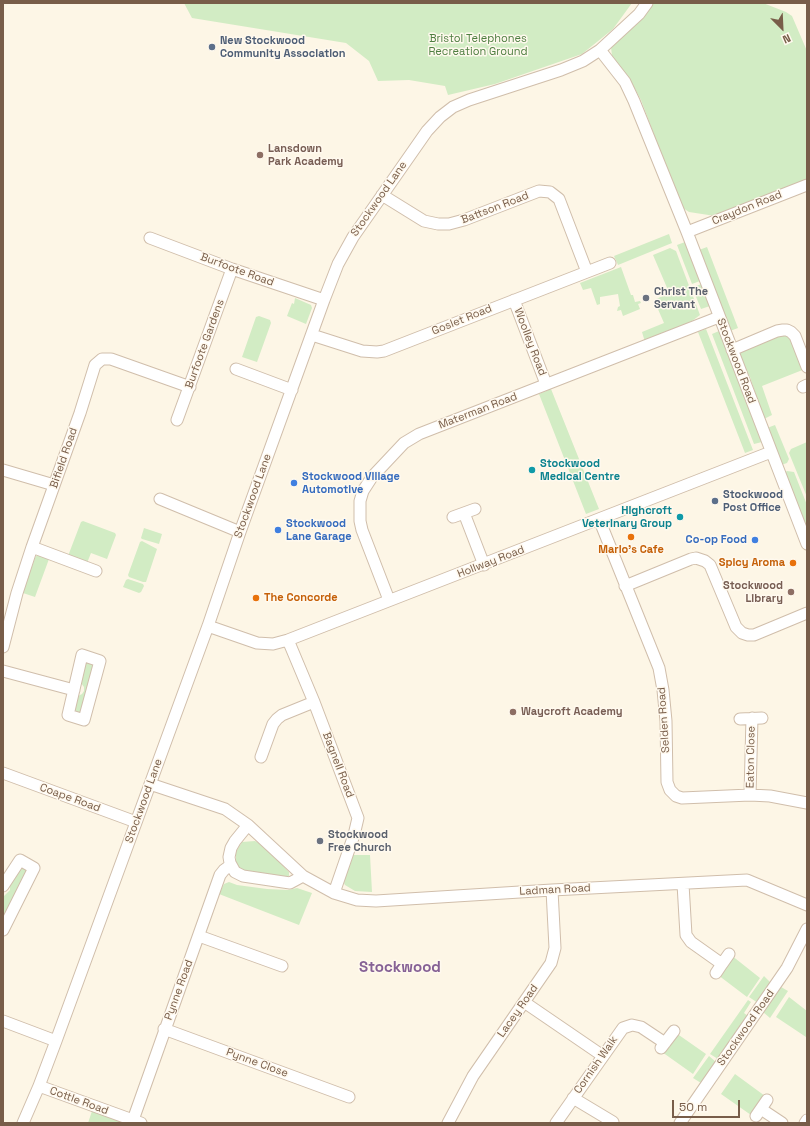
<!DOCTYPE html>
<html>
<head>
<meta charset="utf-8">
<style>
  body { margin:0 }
  #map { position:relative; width:810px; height:1126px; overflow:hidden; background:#fdf6e6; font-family:"Space Grotesk",sans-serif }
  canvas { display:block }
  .frame { position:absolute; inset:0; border:4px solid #785d49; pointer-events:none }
  .north { position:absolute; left:762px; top:8px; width:40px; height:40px; -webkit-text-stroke:3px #fff9ee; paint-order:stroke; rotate:156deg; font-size:11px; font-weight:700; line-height:16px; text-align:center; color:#785d49 }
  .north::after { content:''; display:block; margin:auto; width:14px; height:18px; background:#785d49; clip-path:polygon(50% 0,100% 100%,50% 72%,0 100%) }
  .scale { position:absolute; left:672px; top:1100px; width:68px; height:18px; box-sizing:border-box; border:2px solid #785d49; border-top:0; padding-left:5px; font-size:12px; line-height:14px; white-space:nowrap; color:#785d49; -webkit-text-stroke:3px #fff9ee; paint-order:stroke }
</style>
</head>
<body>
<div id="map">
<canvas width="810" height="1126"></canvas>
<div class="frame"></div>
<div class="north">N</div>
<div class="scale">50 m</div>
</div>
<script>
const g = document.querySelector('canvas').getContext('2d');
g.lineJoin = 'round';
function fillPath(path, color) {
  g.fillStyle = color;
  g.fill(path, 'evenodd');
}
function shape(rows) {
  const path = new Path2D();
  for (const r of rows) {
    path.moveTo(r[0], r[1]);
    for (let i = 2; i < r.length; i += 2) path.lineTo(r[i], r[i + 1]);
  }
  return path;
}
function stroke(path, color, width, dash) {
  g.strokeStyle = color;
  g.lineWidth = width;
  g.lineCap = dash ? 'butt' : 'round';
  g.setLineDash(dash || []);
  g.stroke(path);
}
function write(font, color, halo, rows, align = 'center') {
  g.font = font + ' "Space Grotesk",sans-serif';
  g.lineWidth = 3;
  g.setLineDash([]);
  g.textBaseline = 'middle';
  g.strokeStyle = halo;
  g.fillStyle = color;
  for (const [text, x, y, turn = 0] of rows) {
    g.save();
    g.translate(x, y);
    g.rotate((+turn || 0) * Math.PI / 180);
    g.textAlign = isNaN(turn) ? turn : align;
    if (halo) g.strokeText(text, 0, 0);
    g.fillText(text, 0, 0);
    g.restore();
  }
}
const green = shape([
  [184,3,632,3,613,29,582,54,495,84,448,95,445,86,409,80,378,81,369,61,346,43,192,18],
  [654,3,763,3,786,12,792,16,807,51,807,180,715,216,689,212,683,208,679,201,641,100,630,80,612,56,611,47,619,38,648,11],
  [669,234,672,243,618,265,614,256],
  [685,242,700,281,692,284,677,245],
  [707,247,738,328,730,331,699,250],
  [670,248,676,251,700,315,692,321,645,342,642,332,664,323,654,300,665,295,664,292,668,290,653,255],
  [621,267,631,295,633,295,635,302,640,301,641,303,638,304,640,309,623,316,621,310,617,311,618,307,620,306,618,294,600,297,600,304,597,305,591,288,583,290,580,283],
  [702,284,710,306,701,309,692,287],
  [295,298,311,305,312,308,306,324,287,316,292,303,294,304],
  [259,316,270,320,271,323,257,362,242,357,256,317],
  [706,329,753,450,745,453,698,332],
  [719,331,762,442,754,444,712,334],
  [781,334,792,337,805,369,762,386,772,415,764,419,750,377,742,363,740,353,743,348],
  [551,389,599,509,586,514,539,394],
  [775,425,789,459,787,463,781,465,767,428],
  [807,442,807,497,789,453,791,449],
  [787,471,794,472,807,505,807,523,804,524,784,473],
  [83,521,115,533,116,535,107,559,91,553,87,563,68,556,81,522],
  [144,528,162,534,159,544,142,539,141,538],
  [142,541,157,549,146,582,143,582,129,577,128,575,140,542],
  [37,555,49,559,35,597,23,593,35,558],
  [128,579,143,584,144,586,141,592,139,593,123,587,126,580],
  [84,662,94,663,83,713,74,714,74,698,82,694,84,691,84,687,81,683],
  [255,841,262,845,289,872,289,876,285,877,247,874,240,870,236,862,236,852,242,842],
  [353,855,370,855,372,892,355,891,345,885,344,883,345,878],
  [24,866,28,871,3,922,3,897,10,890,10,883,18,869],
  [229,882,237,885,267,889,288,890,297,888,312,893,299,925,219,894,224,884],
  [731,955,760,978,747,997,718,975],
  [764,976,771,983,758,1003,749,997],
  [781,987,788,991,770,1018,763,1012],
  [789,997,807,1011,807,1036,806,1037,776,1017],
  [748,1000,751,1002,744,1013,748,1016,718,1059,710,1054],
  [676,1033,706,1054,693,1074,662,1052],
  [709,1056,716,1062,701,1083,693,1078],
  [735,1074,765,1096,751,1115,721,1094],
  [92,1111,127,1123,88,1123]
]);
const minor = shape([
  [600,50,625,82,634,101,687,232,807,544],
  [382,195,424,221,438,224,449,224,464,220,539,191,550,192,559,199,587,272],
  [687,232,807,185],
  [150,238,232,269,324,300],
  [514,300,546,384],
  [312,335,362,351,377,352,384,351,610,263],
  [732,350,777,331,783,330,787,330,791,332,795,336,807,367],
  [236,369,292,390],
  [803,387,807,385],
  [177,420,232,269],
  [3,470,54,485],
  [160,499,240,532],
  [464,513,484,565],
  [453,517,475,509],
  [599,519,659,668,663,690,666,721,667,782,670,790,676,796,682,798,750,795,770,796,807,803],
  [32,547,96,571],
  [625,586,691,559,696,558,705,561,710,565,736,627,742,633,748,635,754,635,807,613],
  [389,600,362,530,360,521,360,501,363,491,372,477,404,443,419,434,719,317],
  [208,626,257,643,273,644,288,640,771,452],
  [288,640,314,702,358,818,354,835,334,893],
  [3,647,17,593,32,547,80,413,95,365,102,359,111,359,190,387],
  [82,655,100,661,84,720,68,715,82,655],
  [3,671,74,690],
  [740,719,762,718],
  [261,757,273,724,277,719,282,715,314,702],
  [3,773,136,822],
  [150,784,225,809,248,825,303,876,334,893,357,900,376,901,552,890,747,880,807,905],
  [750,795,752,718],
  [248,825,235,841,231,848,229,857,230,863,235,872,243,876,290,883,303,876],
  [683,884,686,935,691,942,722,964,716,973],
  [3,886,20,860,34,868,3,930],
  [199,936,282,966],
  [722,964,729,954],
  [524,1002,603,1056],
  [3,1021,56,1041],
  [164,1029,349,1097],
  [661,1048,674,1031],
  [39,1086,141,1123],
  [573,1098,613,1122],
  [761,1109,782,1123],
  [756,1116,767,1100],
  [133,1120,220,875,224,870,231,865],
  [23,1123,39,1086,56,1041,208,626,240,532,324,300,338,264,353,237,427,131,440,117,453,107,469,100,561,70,583,61,600,50,639,14,647,3],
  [448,1123,473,1076,551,963,555,948,552,890],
  [556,1123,623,1028,632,1025,641,1027,665,1043],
  [680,1123,787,968,807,929],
  [805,1123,807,1120]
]);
const markers = [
  [212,47,4,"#5c6f8a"],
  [260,155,4,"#8d6e63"],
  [646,298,4,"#6b7280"],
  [532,470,4,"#0f9aa8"],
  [294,483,4,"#3f7fe0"],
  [715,501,4,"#5c6f8a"],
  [680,517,4,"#0f9aa8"],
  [278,530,4,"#3f7fe0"],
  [631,537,4,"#e8710a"],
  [755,540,4,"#3f7fe0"],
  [793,563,4,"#e8710a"],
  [791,592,4,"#8d6e63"],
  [256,598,4,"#e8710a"],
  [513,712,4,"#8d6e63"],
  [320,841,4,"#6b7280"]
];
const parkNames = [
  ["Bristol Telephones",478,39],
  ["Recreation Ground",478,52]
];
const serviceNames = [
  ["New Stockwood",220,41],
  ["Community Association",220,54],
  ["Stockwood",723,495],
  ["Post Office",723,508]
];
const educationNames = [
  ["Lansdown",268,149],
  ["Park Academy",268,162],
  ["Stockwood",783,586,"right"],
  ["Library",783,599,"right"],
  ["Waycroft Academy",521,712]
];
const streetNames = [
  ["Stockwood Lane",379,199,-55],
  ["Battson Road",495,208,-21],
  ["Craydon Road",747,208,-22],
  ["Burfoote Road",237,270,20],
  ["Goslet Road",462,320,-22],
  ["Woolley Road",530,342,69],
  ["Burfoote Gardens",205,344,-70],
  ["Stockwood Road",736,361,69],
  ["Materman Road",478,411,-21],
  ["Bifield Road",64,458,-71],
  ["Stockwood Lane",253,496,-70],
  ["Hollway Road",491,562,-21],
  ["Selden Road",664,720,-94],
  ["Eaton Close",751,757,-89],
  ["Bagnell Road",338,765,69],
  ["Coape Road",70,798,20],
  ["Stockwood Lane",144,801,-70],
  ["Ladman Road",555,890,-3],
  ["Pynne Road",179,990,-70],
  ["Lacey Road",518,1011,-55],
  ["Stockwood Road",746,1028,-55],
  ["Pynne Close",257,1063,20],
  ["Cornish Walk",596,1065,-55],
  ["Cottle Road",79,1101,20]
];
const worshipNames = [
  ["Christ The",654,292],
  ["Servant",654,305],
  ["Stockwood",328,835],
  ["Free Church",328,848]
];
const cultureNames = [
  ["Stockwood",540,464],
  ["Medical Centre",540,477],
  ["Highcroft",672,511,"right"],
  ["Veterinary Group",672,524,"right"]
];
const shopNames = [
  ["Stockwood Village",302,477],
  ["Automotive",302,490],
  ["Stockwood",286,524],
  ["Lane Garage",286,537],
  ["Co-op Food",747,540,"right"]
];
const foodNames = [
  ["Mario's Cafe",631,550],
  ["Spicy Aroma",785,563,"right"],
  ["The Concorde",264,598,"left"]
];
const districtNames = [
  ["Stockwood",400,968]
];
fillPath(green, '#d2ecc4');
stroke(minor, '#d0beab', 13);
stroke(minor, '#fff', 11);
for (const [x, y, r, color] of markers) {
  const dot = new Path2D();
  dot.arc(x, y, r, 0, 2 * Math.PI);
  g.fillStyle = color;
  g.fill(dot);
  stroke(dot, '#fff9ee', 1.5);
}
write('11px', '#4f7f41', '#fff9ee', parkNames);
write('bold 11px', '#4e5e75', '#fff9ee', serviceNames, 'left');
write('bold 11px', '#785e54', '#fff9ee', educationNames, 'left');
write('11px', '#785d49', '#fff9ee', streetNames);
write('bold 11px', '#5b616d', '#fff9ee', worshipNames, 'left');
write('bold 11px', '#0d838f', '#fff9ee', cultureNames, 'left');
write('bold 11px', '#366cbe', '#fff9ee', shopNames, 'left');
write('bold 11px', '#c56008', '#fff9ee', foodNames);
write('bold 15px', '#866195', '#fff9ee', districtNames);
</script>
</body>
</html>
